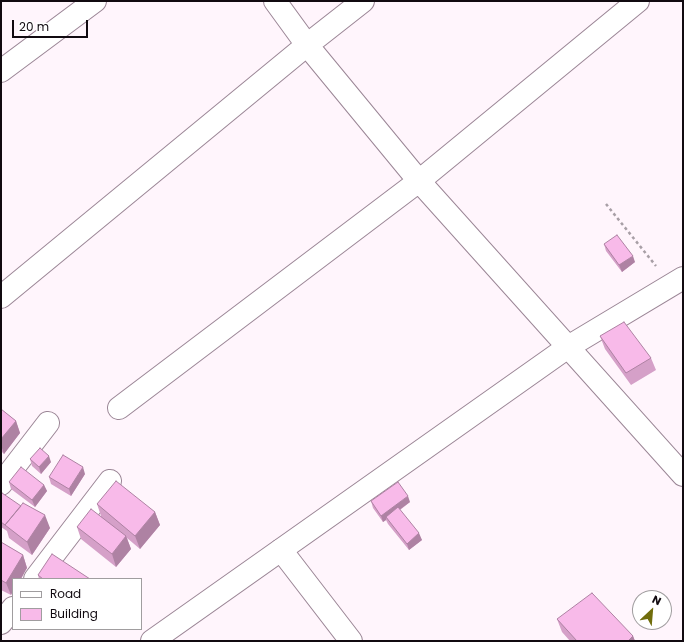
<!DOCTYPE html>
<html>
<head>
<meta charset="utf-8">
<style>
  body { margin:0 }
  #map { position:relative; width:684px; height:642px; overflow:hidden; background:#fff5fc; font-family:Poppins,sans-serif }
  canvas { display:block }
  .frame { position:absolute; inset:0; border:2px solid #110a10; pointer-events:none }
  .legend { position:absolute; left:12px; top:578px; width:130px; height:52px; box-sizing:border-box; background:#fff; border:1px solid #a09d9f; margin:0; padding:5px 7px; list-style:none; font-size:12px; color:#110a10 }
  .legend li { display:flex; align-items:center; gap:8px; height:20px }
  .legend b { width:20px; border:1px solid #a09d9f }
  .north { position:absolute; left:632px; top:590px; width:40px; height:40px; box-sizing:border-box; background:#fff; border:1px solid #a09d9f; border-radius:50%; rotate:26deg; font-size:11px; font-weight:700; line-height:16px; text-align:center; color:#110a10 }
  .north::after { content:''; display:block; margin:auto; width:14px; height:18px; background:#706d0c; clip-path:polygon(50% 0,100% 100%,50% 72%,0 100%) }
  .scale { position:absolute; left:12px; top:20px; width:76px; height:18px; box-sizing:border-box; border:2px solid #110a10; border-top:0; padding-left:5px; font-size:12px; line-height:14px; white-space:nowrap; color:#110a10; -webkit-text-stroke:3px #fff; paint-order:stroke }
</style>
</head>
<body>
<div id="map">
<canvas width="684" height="642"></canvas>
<div class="frame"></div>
<ul class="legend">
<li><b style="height:5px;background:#fff"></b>Road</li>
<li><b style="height:11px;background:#f8bae9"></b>Building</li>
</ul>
<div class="north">N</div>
<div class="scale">20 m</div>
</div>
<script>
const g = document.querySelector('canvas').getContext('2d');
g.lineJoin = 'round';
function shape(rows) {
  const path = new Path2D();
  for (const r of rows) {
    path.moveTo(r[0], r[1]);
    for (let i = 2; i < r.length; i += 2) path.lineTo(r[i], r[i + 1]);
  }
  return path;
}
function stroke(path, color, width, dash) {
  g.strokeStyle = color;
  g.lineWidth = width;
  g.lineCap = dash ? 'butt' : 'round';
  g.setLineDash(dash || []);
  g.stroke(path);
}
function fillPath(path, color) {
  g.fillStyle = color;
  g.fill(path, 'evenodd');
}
const path = shape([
  [606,204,656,266]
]);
const minor = shape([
  [275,1,307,45,419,181,683,475],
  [1,71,95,1],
  [1,297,307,45,363,1],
  [119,408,419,181,638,1],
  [1,484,48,423],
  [281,550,351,641],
  [35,579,110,481],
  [1,623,13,608]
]);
const secondary = shape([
  [152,641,568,347,683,278]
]);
const wall = shape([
  [604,244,635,262,622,272,606,251],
  [600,336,651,358,656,370,631,385,605,349],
  [1,409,16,421,20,433,4,454,1,451],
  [30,459,51,462,41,474,32,466],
  [85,474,71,496,51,484,49,477],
  [9,482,44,485,47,491,35,507,11,489],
  [1,494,50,528,32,555,9,538,7,531,1,527],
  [371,501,410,502,400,510,422,540,409,550,388,524,386,520,383,522,373,508],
  [97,504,155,512,160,525,140,549,127,538,131,549,116,567,81,539,77,527,101,516],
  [1,542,23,555,27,568,13,579,13,591,11,595,1,590],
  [38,575,90,579,39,579],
  [557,619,633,636,635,641,570,641,562,632]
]);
const shadedWall = shape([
  [633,256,635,262,622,272,619,265],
  [16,421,20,433,4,454,1,445,1,439],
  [49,456,51,462,41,474,39,467],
  [83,467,85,474,71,496,69,489],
  [44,485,47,491,35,507,32,500],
  [408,496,410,502,387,519,386,517,386,520,383,522,381,516],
  [155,512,160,525,140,549,135,536],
  [45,515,50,528,32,555,27,542],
  [419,533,422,540,409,550,407,544],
  [126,536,131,549,116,567,112,554],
  [23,555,27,568,21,579,13,579,13,591,11,595,6,583],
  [633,636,635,641,628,641]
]);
const building = shape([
  [617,235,633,256,619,265,604,244,617,235],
  [624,322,651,358,626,373,600,336,624,322],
  [1,409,16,421,1,439,1,409],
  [40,448,49,456,39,467,30,459,40,448],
  [63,455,83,467,69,489,49,477,63,455],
  [21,467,44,485,32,500,9,482,21,467],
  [116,481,155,512,135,536,97,504,116,481],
  [398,482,408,496,381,516,371,501,398,482],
  [2,493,21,506,5,525,1,522,1,494,2,493],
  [23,503,45,515,27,542,5,525,23,503],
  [398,507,419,533,407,544,386,517,398,507],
  [91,509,126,536,112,554,77,527,91,509],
  [1,542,23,555,6,583,1,580,1,542],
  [52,554,90,579,43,579,38,575,52,554],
  [592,593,633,636,628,641,577,641,557,619,592,593]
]);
stroke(minor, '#9b8696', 24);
stroke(secondary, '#9b8696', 24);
stroke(path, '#a89fa6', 2.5, [3, 3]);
stroke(minor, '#fff', 22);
stroke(secondary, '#fff', 22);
fillPath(wall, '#d5a0c8');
fillPath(shadedWall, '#ae82a3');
fillPath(building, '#f8bae9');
stroke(building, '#ae82a3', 1);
</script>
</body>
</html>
